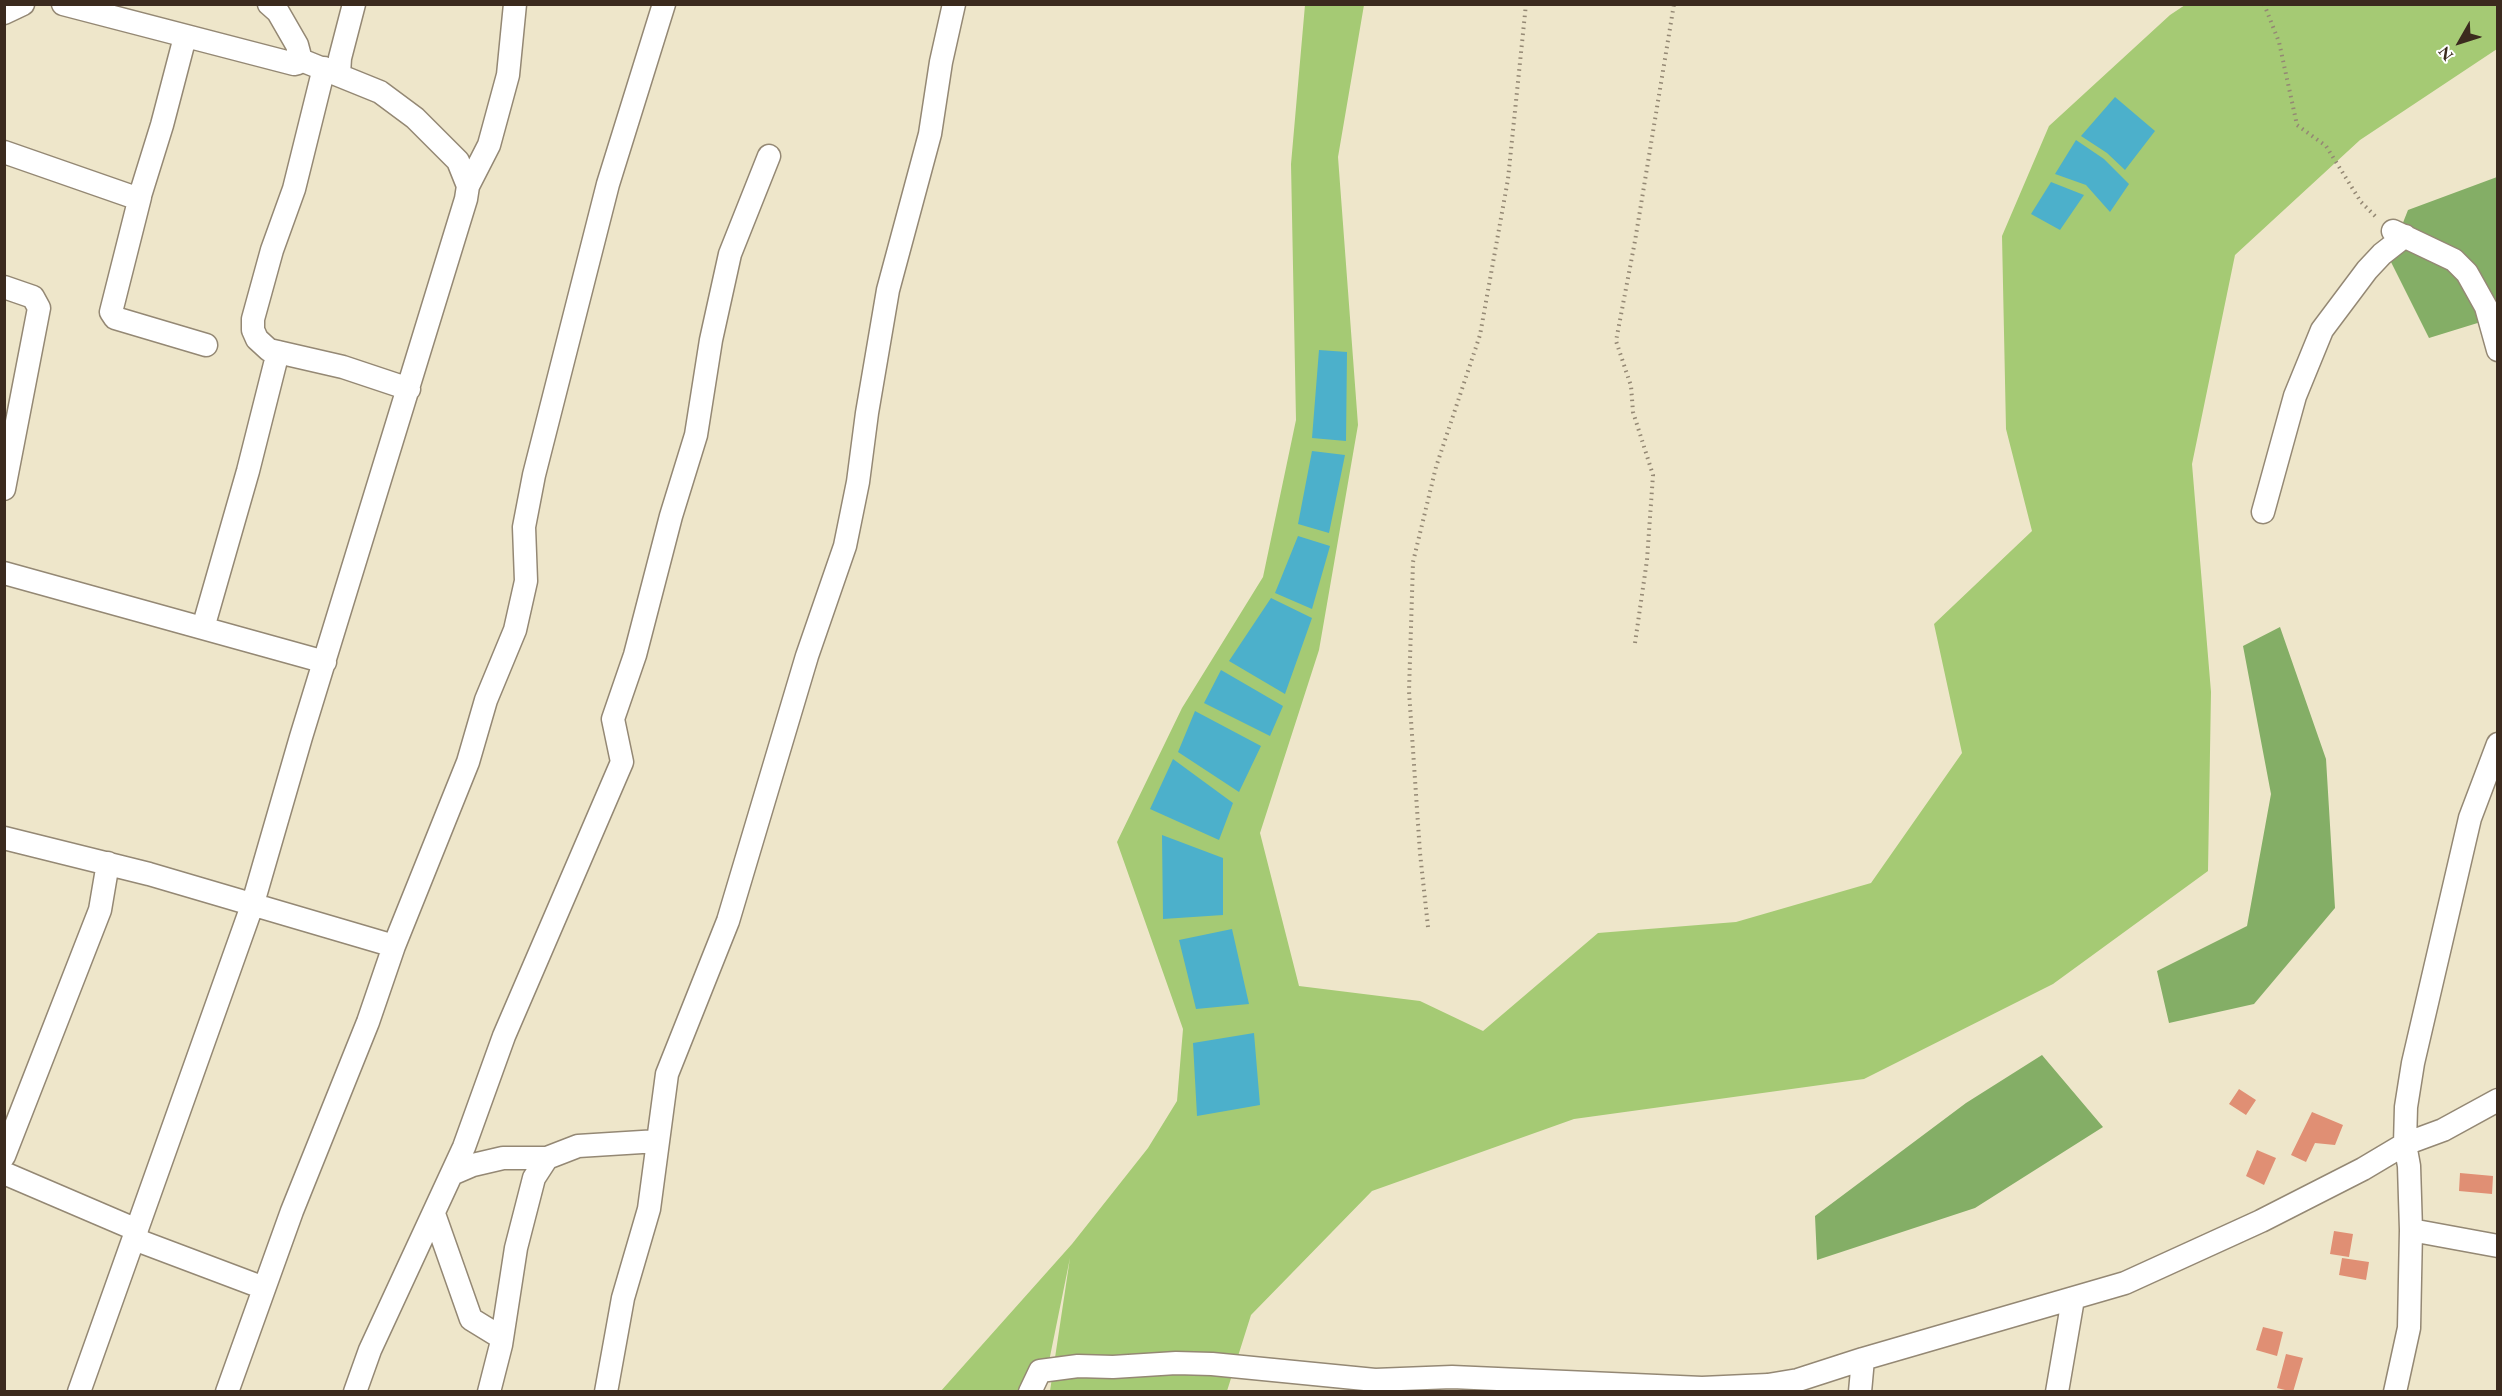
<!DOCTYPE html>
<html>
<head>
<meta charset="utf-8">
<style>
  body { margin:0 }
  #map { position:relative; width:2502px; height:1396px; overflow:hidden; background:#eee6ca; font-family:"EB Garamond",serif }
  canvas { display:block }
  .frame { position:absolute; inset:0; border:6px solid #3b2a1e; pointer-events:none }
  .north { position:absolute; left:2430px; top:12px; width:60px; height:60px; -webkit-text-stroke:4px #fff; paint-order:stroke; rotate:231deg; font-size:16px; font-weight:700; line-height:24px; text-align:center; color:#3b2a1e }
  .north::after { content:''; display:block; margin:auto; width:21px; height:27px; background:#3b2a1e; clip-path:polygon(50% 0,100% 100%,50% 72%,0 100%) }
</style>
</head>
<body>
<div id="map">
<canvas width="2502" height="1396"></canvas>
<div class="frame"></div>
<div class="north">N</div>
</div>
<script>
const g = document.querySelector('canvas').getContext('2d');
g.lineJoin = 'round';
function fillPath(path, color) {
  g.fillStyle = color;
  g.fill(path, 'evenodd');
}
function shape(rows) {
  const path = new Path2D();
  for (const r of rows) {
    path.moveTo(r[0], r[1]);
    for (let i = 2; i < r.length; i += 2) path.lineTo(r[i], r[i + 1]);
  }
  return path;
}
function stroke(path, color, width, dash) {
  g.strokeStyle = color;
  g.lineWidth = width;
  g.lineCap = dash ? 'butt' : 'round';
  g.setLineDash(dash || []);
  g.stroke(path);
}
const green = shape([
  [1305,5,1364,5,1338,157,1358,425,1319,650,1260,833,1299,986,1420,1001,1483,1031,1598,933,1736,922,1871,883,1962,753,1934,624,2032,531,2006,429,2002,236,2049,126,2170,15,2185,5,2497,5,2497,49,2360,140,2235,255,2192,464,2211,692,2208,871,2053,984,1864,1079,1574,1119,1372,1191,1251,1315,1227,1391,1050,1391,1070,1258,1043,1391,940,1392,1072,1244,1148,1148,1177,1101,1183,1029,1117,842,1182,708,1263,577,1296,420,1291,164]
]);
const forest = shape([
  [2497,177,2497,317,2429,338,2389,258,2408,210],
  [2280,627,2326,759,2335,908,2254,1004,2169,1023,2157,971,2247,926,2271,794,2243,646],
  [2042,1055,2103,1127,1975,1208,1817,1260,1815,1216,1966,1103]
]);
const water = shape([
  [2115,97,2155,131,2125,170,2107,153,2081,136],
  [2076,140,2104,159,2129,184,2110,212,2086,185,2055,174],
  [2051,182,2084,195,2060,230,2031,214],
  [1319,350,1347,352,1346,441,1312,438],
  [1312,451,1345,455,1329,533,1298,524],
  [1298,536,1330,546,1312,609,1275,593],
  [1271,598,1312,618,1285,694,1229,661],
  [1221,670,1283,706,1270,736,1204,703],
  [1195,711,1261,746,1239,792,1178,752],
  [1173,759,1233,803,1219,840,1150,809],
  [1162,835,1223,858,1223,915,1163,919],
  [1232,929,1249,1004,1196,1009,1179,940],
  [1254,1033,1260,1105,1197,1116,1193,1043]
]);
const building = shape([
  [2239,1089,2256,1100,2246,1115,2229,1104],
  [2312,1112,2343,1125,2335,1145,2315,1143,2306,1162,2291,1155],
  [2257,1150,2276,1158,2264,1185,2246,1176],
  [2460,1173,2493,1176,2492,1194,2459,1191],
  [2334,1231,2353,1234,2349,1257,2330,1254],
  [2342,1258,2369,1262,2366,1280,2339,1275],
  [2263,1327,2283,1332,2277,1356,2256,1350],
  [2286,1354,2303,1358,2293,1392,2277,1388]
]);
const path = shape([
  [2264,4,2279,42,2297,125,2326,146,2361,202,2378,219],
  [1635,643,1647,560,1653,475,1633,412,1631,386,1616,341,1635,241,1674,4],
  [1428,927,1420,853,1409,691,1413,562,1436,467,1480,335,1508,179,1526,4]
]);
const minor = shape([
  [63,4,294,64,298,63,301,60,297,45,278,12,269,4],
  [4,13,23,4],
  [324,68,294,189,272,250,253,319,253,330,257,339,269,350,343,367,409,389],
  [339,74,340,58,354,4],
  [4,152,139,199,162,125,185,37],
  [468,186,489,145,508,75,515,4],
  [140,197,111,312,115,318,206,345],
  [2393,231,2454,260,2467,273,2486,307,2498,350],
  [4,287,33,297,39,308,4,489],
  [2263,512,2295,396,2322,330,2367,270,2382,254,2405,236],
  [4,573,325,662],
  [203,628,248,471,278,352],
  [4,838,149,874,394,946],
  [4,1156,100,910,108,863],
  [4,1173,137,1230],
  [452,1174,473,1165,503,1158,547,1158,578,1146,658,1141],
  [434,1214,471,1319,502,1338],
  [2411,1230,2498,1246],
  [134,1239,264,1288],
  [79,1392,253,903,301,737,466,199,468,186,458,161,415,118,380,92,301,60],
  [227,1392,292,1211,368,1022,394,946,468,762,486,700,515,630,526,581,524,527,534,475,608,184,664,4],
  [355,1392,370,1350,464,1147,504,1036,622,762,613,719,635,655,671,516,696,435,711,340,730,254,769,156],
  [489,1392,501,1345,516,1248,534,1178,547,1158],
  [606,1392,623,1298,649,1209,667,1074,728,921,807,656,845,546,858,482,867,413,888,290,930,134,941,62,954,4],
  [1030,1392,1040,1371,1078,1366,1113,1367,1176,1363,1212,1364,1375,1380,1452,1377,1702,1388,1768,1385,1798,1380,1863,1359,2125,1283,2261,1221,2363,1169,2405,1144,2443,1130,2498,1100],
  [1860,1392,1863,1359],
  [2057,1392,2073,1299],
  [2395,1392,2409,1328,2411,1230,2409,1166,2405,1144,2406,1107,2413,1063,2470,818,2498,744]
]);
fillPath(green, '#a5ca74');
fillPath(forest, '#84ae66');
fillPath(water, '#4cb0cb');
fillPath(building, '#e08f74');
stroke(minor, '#948874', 25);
stroke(path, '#948874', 4, [1.5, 4.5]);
stroke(minor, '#fff', 22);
</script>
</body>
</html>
